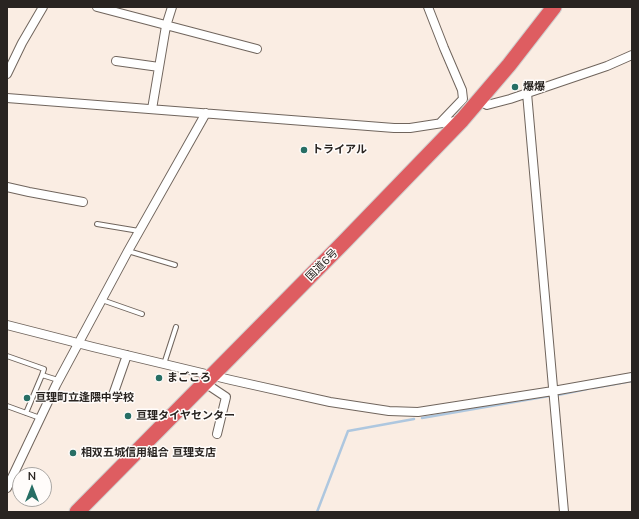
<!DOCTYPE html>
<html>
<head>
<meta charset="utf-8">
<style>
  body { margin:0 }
  #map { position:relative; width:639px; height:519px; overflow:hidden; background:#faede3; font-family:Mulish,sans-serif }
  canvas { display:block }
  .frame { position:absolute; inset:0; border:8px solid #292421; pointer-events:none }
  .north { position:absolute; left:12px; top:467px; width:40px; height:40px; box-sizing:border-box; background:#fffcfa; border:1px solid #a9a6a3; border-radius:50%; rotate:0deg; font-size:11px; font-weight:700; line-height:16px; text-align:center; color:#292421 }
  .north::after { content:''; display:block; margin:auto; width:14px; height:18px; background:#276e64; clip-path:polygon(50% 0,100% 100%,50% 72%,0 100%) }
</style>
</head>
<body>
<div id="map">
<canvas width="639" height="519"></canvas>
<div class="frame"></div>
<div class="north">N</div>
</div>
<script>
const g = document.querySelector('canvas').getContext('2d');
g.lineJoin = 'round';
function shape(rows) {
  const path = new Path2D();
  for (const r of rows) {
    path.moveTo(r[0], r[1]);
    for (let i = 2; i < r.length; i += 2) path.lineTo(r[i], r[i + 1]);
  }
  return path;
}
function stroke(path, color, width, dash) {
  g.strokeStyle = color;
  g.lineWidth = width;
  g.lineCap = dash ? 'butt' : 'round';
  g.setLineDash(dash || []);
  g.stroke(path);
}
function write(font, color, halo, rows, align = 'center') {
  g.font = font + ' Mulish,"Noto Sans JP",sans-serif';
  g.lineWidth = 3;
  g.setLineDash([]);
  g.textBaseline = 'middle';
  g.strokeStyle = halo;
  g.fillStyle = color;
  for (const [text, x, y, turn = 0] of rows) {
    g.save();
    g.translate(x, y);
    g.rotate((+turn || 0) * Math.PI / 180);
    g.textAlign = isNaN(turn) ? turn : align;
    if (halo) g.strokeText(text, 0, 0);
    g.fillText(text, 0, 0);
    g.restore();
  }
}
const stream = shape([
  [593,388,632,381],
  [558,395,587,389],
  [422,418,549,396],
  [317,512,348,431,414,419]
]);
const lane = shape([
  [97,224,139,231],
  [128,251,175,265],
  [102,300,142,314],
  [7,356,44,369,42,375],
  [164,364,176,327],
  [7,406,40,418],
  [26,413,42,375,58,380]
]);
const street = shape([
  [97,7,257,49],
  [428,7,444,48,462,90,463,99,441,122],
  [116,61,159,67],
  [7,74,22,43,43,7],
  [527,93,564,512],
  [7,98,394,128,410,128,462,120],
  [479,101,487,105,510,99,607,66,632,55],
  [152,109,166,26,172,7],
  [7,187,29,192,83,202],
  [7,325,93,347,231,380,330,402,389,411,418,412,553,391,632,377],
  [205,383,226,397,217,434],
  [113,395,127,355],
  [7,488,56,385,128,251,206,113]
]);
const highway = shape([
  [77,512,343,243,462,120,509,65,554,7]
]);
const markers = [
  [515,87,4,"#276e64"],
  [304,150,4,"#276e64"],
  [159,378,4,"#276e64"],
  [27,398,4,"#276e64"],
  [128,416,4,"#276e64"],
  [73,453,4,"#276e64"]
];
const poiNames = [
  ["爆爆",523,87],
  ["トライアル",312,150],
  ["まごころ",167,378],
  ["亘理町立逢隈中学校",35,398],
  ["亘理タイヤセンター",136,416],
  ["相双五城信用組合 亘理支店",81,453]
];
const streetNames = [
  ["国道6号",322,265,-45]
];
stroke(stream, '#aec7df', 2.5);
stroke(lane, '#70655d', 6);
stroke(street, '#70655d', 10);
stroke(highway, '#d0cfce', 17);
stroke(lane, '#fff', 4);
stroke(street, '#fff', 8);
stroke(highway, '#de5d61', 15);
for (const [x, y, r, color] of markers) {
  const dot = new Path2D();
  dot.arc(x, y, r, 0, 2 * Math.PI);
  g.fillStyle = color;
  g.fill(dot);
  stroke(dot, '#fffcfa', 1.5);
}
write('bold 11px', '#292421', '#fffcfa', poiNames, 'left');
write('11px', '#292421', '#fffcfa', streetNames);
</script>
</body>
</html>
